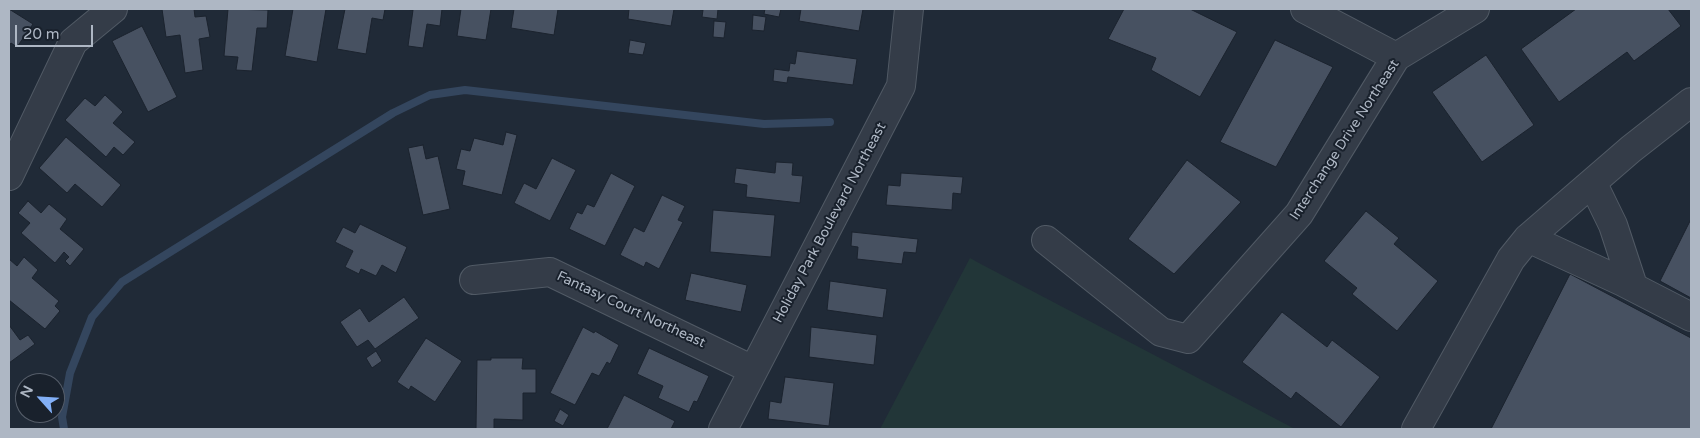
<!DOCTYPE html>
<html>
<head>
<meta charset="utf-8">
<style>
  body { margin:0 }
  #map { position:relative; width:1700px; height:438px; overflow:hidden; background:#202a37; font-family:"Varela Round",sans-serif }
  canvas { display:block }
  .frame { position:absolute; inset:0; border:10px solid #aeb7c4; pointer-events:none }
  .north { position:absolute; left:15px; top:373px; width:50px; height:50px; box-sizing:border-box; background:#19212c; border:1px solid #555d69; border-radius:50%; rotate:296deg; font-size:14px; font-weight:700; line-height:20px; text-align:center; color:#aeb7c4 }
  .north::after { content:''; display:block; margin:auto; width:18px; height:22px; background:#82aff6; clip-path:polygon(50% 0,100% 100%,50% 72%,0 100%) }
  .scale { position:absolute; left:15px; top:25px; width:78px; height:22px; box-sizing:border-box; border:2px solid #aeb7c4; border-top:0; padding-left:6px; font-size:15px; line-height:18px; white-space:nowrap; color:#aeb7c4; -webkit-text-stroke:4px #19212c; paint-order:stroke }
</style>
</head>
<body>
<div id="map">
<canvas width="1700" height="438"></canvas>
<div class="frame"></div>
<div class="north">N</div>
<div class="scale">20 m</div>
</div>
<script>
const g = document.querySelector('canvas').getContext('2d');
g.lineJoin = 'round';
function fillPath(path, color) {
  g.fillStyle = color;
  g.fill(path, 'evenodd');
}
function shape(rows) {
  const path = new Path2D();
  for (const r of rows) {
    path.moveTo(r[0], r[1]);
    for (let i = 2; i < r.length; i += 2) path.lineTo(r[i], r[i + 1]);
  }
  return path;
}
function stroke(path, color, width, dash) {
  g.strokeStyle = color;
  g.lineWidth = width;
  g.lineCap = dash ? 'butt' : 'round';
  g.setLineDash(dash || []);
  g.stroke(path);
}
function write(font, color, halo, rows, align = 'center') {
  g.font = font + ' "Varela Round",sans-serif';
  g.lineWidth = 4;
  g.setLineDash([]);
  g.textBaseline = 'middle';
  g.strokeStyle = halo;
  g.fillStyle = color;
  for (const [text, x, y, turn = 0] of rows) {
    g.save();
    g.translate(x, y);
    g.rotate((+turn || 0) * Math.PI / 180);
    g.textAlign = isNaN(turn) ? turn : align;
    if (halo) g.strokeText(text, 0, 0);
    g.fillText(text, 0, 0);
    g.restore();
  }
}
const green = shape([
  [970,258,977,262,1295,429,880,429]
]);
const stream = shape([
  [64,429,62,417,70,373,92,317,122,282,393,113,430,95,465,90,764,124,830,122]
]);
const building = shape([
  [9,9,33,24,17,47,11,43,9,46,9,9],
  [162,9,194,9,195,17,206,16,210,37,199,39,203,70,185,73,180,35,166,37,162,9],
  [228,9,268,10,267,28,257,28,252,71,236,70,238,57,224,56,228,9],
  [293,9,326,9,317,62,285,56,293,9],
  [345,9,385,9,383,20,372,18,366,54,337,49,345,9],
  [405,9,442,9,440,26,427,24,423,48,408,46,413,10,405,9],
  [461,9,491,9,486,40,457,36,461,9],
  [514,9,558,9,554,35,511,28,514,9],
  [629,9,674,9,671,26,628,19,629,9],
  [696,9,718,9,717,19,702,17,703,10,696,9],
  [765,9,781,9,779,17,764,14,765,9],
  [801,9,863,9,859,31,799,21,801,9],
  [1124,9,1190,9,1237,32,1200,97,1151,70,1156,58,1108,39,1124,9],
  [1576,9,1668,9,1681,26,1634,61,1627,52,1559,102,1521,49,1576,9],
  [753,15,766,17,764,31,752,30,753,15],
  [714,21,726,22,724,38,713,37,714,21],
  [142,26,177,97,148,112,112,41,142,26],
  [630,40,646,43,643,55,628,53,630,40],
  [1275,40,1333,67,1276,167,1220,142,1275,40],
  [797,51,857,59,853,85,788,77,787,83,773,81,774,69,789,71,790,63,795,64,797,51],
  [1486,55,1534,125,1482,162,1432,92,1486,55],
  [105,95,123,112,113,123,135,142,123,155,114,147,106,157,65,120,85,98,95,106,105,95],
  [506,132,517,135,502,195,462,185,465,171,456,169,461,149,470,151,474,138,503,145,506,132],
  [66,137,121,185,102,207,75,184,67,193,39,168,66,137],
  [423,145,426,159,438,156,450,209,423,215,408,148,423,145],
  [552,158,576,170,550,221,514,203,524,183,536,189,552,158],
  [1187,160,1241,202,1174,274,1128,239,1187,160],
  [776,162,793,163,792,175,803,176,800,203,746,197,747,185,734,183,736,168,775,173,776,162],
  [611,173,635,186,605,246,569,229,577,212,582,214,587,204,594,207,611,173],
  [901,173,963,177,961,194,953,193,952,210,886,205,888,185,900,186,901,173],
  [662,195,685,206,678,220,683,222,659,269,646,262,644,267,620,255,634,227,644,232,662,195],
  [28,201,41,213,49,204,67,219,60,229,84,249,70,266,65,261,69,257,64,252,55,263,21,233,30,223,18,213,28,201],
  [713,210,775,215,771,257,710,252,713,210],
  [1366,211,1399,238,1394,244,1438,281,1397,331,1352,294,1357,288,1324,261,1366,211],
  [1691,219,1691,298,1660,281,1691,219],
  [360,224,407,247,396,273,382,265,376,276,361,269,359,274,345,267,353,251,335,242,343,227,355,233,360,224],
  [852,232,918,239,916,253,904,252,902,264,857,259,858,247,851,246,852,232],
  [24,257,38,270,32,278,59,301,55,306,60,311,45,329,9,300,9,259,17,266,24,257],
  [691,273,747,285,741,312,685,300,691,273],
  [1570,274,1691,338,1691,429,1491,429,1570,274],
  [830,281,887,289,883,318,827,310,830,281],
  [404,297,419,318,375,349,368,340,357,347,340,322,360,308,369,322,404,297],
  [1282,312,1327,347,1332,340,1380,377,1341,427,1296,392,1291,399,1242,362,1282,312],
  [9,325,20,340,28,335,35,344,9,363,9,325],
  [583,327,594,333,595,331,619,345,610,364,607,362,599,376,592,373,575,405,550,393,583,327],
  [811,327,877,335,874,365,809,357,811,327],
  [426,338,462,361,435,402,411,386,409,390,397,382,426,338],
  [649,348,709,376,697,402,694,401,689,412,658,398,663,386,637,374,649,348],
  [376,351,382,361,372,368,366,358,376,351],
  [491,358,523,358,522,369,536,369,536,393,523,393,523,420,494,419,494,429,476,429,477,360,491,360,491,358],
  [785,377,834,383,829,426,768,419,770,401,781,403,785,377],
  [624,395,675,421,671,429,607,429,624,395],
  [560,409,569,415,563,426,554,421,560,409]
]);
const minor = shape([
  [1305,9,1396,57],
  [9,176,73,42,113,9],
  [1593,184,1613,225,1633,286],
  [1528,238,1623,282,1691,317],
  [1046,240,1161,332,1188,339,1299,214,1396,57,1475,9],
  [474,280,550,272,753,370],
  [723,429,901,86,909,9],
  [1416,429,1511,259,1528,238,1631,149,1691,102]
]);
const streetNames = [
  ["Interchange Drive Northeast",1345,140,-57],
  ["Holiday Park Boulevard Northeast",830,223,-62],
  ["Fantasy Court Northeast",631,310,25]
];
fillPath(green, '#223638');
stroke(stream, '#34465e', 8);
fillPath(building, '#475161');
stroke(building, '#1b232e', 1);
stroke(minor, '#515a65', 30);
stroke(minor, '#343c48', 28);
write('14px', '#aeb7c4', '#19212c', streetNames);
</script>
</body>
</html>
